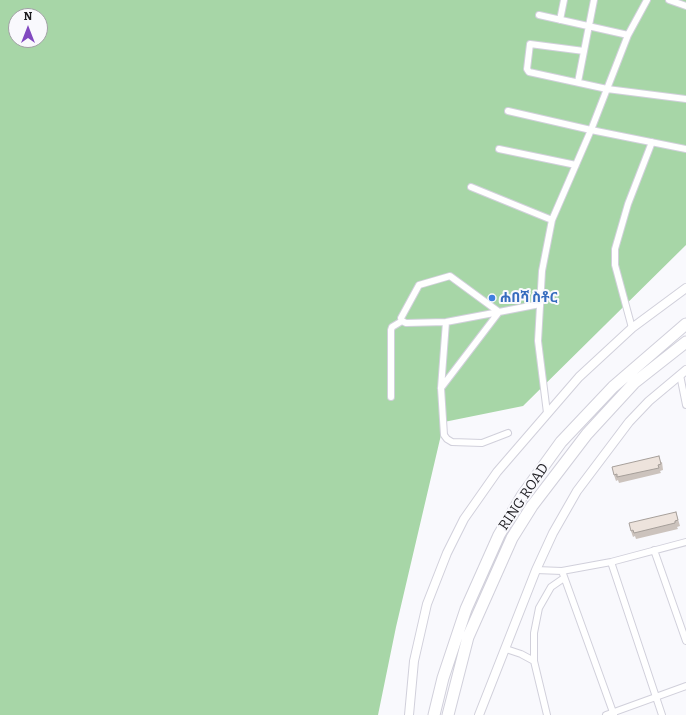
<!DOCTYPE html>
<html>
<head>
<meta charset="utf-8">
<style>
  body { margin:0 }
  #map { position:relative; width:686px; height:715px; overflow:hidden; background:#f9f9fd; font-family:Bitter,serif }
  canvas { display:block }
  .north { position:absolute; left:8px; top:8px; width:40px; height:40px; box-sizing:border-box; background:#f9f9fd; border:1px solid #a1a1a5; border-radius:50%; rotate:0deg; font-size:11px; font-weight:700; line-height:16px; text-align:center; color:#1d1c20 }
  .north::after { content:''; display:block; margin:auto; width:14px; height:18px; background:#8149c0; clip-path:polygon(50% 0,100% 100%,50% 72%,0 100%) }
</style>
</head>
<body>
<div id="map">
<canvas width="686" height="715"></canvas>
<div class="north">N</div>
</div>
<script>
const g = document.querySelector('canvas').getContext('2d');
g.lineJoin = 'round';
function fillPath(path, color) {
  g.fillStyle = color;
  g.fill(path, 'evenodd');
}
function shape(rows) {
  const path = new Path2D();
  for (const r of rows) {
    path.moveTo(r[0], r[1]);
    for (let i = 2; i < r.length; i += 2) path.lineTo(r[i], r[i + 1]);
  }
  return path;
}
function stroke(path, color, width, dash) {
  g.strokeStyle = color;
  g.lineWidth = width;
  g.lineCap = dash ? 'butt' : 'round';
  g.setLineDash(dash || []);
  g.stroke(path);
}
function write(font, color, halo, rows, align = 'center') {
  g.font = font + ' Bitter,"Noto Sans Ethiopic",serif';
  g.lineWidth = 4;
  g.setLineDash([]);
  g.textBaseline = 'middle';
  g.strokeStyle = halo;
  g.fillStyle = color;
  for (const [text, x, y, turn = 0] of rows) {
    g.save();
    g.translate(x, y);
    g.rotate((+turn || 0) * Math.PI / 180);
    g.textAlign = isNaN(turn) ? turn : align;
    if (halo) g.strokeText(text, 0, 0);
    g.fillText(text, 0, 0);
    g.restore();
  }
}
const green = shape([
  [0,0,686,0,686,245,523,406,444,422,396,627,378,715,0,715],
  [16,16,40,16,40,40,16,40]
]);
const street = shape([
  [669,0,686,6],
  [539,15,628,35],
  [560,20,564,0],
  [584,51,530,44,527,69,529,72,607,89,686,99],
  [578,82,594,0],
  [508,111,591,130,686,149],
  [499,149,576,165],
  [471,187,552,220],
  [446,322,441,388,444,435,447,439,452,442,482,443,508,433],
  [632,328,615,265,615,249,628,204,652,142],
  [680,375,686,405],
  [441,388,499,312,450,276,419,285,401,318,402,321,406,323,446,322,499,312,540,304],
  [391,397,391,330,392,327,402,321],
  [547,413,538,341,542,271,552,220,591,130,628,35,647,0],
  [654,550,686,641],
  [611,562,662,715],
  [536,570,562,571,611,562,686,542],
  [562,571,614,715],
  [506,649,521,654,534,661,547,715],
  [534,661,534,633,539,608,551,587,564,578],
  [606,715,686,686]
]);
const secondary = shape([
  [409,715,414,661,427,604,447,553,464,519,497,472,579,377,632,328,686,288],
  [479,715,536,570,553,533,577,491,629,422,649,401,686,370]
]);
const highway = shape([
  [434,715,443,678,466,609,499,535,522,496,561,442,613,387,686,324],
  [448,715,468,637,512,538,532,506,587,434,634,383,686,342]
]);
const wall = shape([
  [662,462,663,470,660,471,661,473,619,483,618,480,616,481,614,475],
  [676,512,680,526,677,527,678,529,636,539,635,536,633,537,631,531]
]);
const building = shape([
  [659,456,661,464,658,465,659,468,617,477,617,474,614,475,612,467,659,456],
  [676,512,678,520,675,521,675,523,634,533,633,530,631,531,629,523,676,512]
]);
const markers = [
  [492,298,4,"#3f7fe0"]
];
const shopNames = [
  ["ሐበሻ ስቶር",500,298]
];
const streetNames = [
  ["RING ROAD",524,497,-56]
];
fillPath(green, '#a7d6a7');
stroke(street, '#d1d0db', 8);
stroke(secondary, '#d1d0db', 10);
stroke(highway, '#d1d0db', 13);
stroke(street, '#fff', 6);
stroke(secondary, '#fff', 8);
stroke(highway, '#fff', 11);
fillPath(wall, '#ccc3bd');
fillPath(building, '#ede3dc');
stroke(building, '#a69f9a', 1);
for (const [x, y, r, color] of markers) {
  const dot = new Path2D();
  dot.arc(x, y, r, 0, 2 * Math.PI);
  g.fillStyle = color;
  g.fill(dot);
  stroke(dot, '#f9f9fd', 1.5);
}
write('bold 14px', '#366cbe', '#f9f9fd', shopNames, 'left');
write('14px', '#1d1c20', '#f9f9fd', streetNames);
</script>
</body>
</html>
